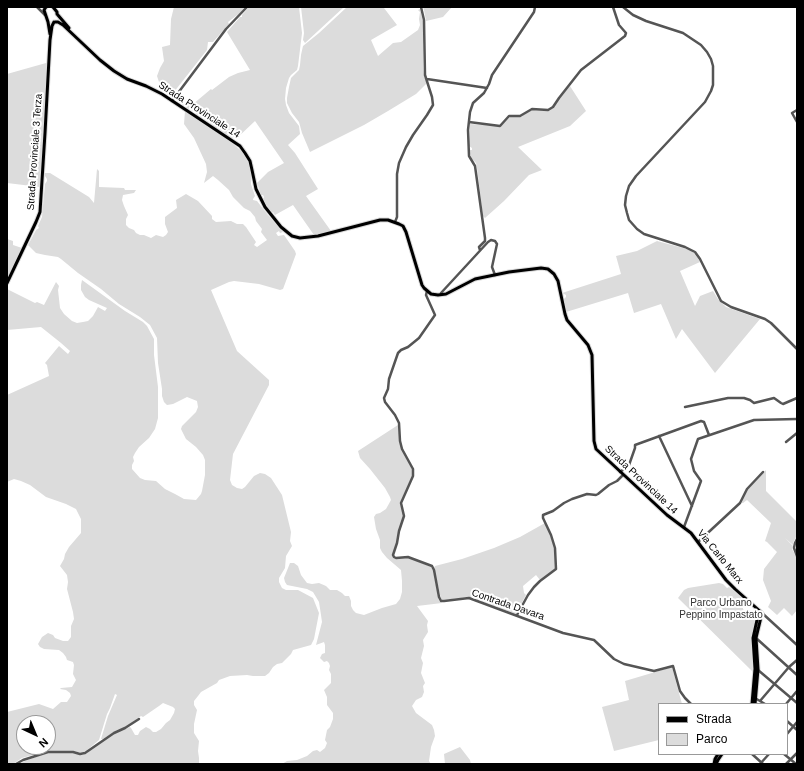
<!DOCTYPE html>
<html>
<head>
<meta charset="utf-8">
<style>
  body { margin:0 }
  #map { position:relative; width:804px; height:771px; overflow:hidden; background:#fff; font-family:Helvetica,sans-serif }
  canvas { display:block }
  .frame { position:absolute; inset:0; border:8px solid #000; pointer-events:none }
  .legend { position:absolute; left:658px; top:703px; width:130px; height:52px; box-sizing:border-box; background:#fff; border:1px solid #999; margin:0; padding:5px 7px; list-style:none; font-size:12px; color:#000 }
  .legend li { display:flex; align-items:center; gap:8px; height:20px }
  .legend b { width:20px; border:1px solid #999 }
  .north { position:absolute; left:16px; top:715px; width:40px; height:40px; box-sizing:border-box; background:#fff; border:1px solid #999; border-radius:50%; rotate:136deg; font-size:11px; font-weight:700; line-height:16px; text-align:center; color:#000 }
  .north::after { content:''; display:block; margin:auto; width:14px; height:18px; background:#000; clip-path:polygon(50% 0,100% 100%,50% 72%,0 100%) }
</style>
</head>
<body>
<div id="map">
<canvas width="804" height="771"></canvas>
<div class="frame"></div>
<ul class="legend">
<li><b style="height:5px;background:#000"></b>Strada</li>
<li><b style="height:11px;background:#dcdcdc"></b>Parco</li>
</ul>
<div class="north">N</div>
</div>
<script>
const g = document.querySelector('canvas').getContext('2d');
g.lineJoin = 'round';
function fillPath(path, color) {
  g.fillStyle = color;
  g.fill(path, 'evenodd');
}
function shape(rows) {
  const path = new Path2D();
  for (const r of rows) {
    path.moveTo(r[0], r[1]);
    for (let i = 2; i < r.length; i += 2) path.lineTo(r[i], r[i + 1]);
  }
  return path;
}
function stroke(path, color, width, dash) {
  g.strokeStyle = color;
  g.lineWidth = width;
  g.lineCap = dash ? 'butt' : 'round';
  g.setLineDash(dash || []);
  g.stroke(path);
}
function write(font, color, halo, rows, align = 'center') {
  g.font = font + ' Helvetica,sans-serif';
  g.lineWidth = 4;
  g.setLineDash([]);
  g.textBaseline = 'middle';
  g.strokeStyle = halo;
  g.fillStyle = color;
  for (const [text, x, y, turn = 0] of rows) {
    g.save();
    g.translate(x, y);
    g.rotate((+turn || 0) * Math.PI / 180);
    g.textAlign = isNaN(turn) ? turn : align;
    if (halo) g.strokeText(text, 0, 0);
    g.fillText(text, 0, 0);
    g.restore();
  }
}
const green = shape([
  [174,7,245,7,240,13,228,22,229,24,213,42,208,42,207,50,170,97,162,91,157,76,160,68,164,61,162,47,170,45,171,19],
  [249,7,299,7,302,33,298,66,297,70,291,75,289,78,286,88,285,99,286,105,289,113,299,126,300,134,288,145,295,153,318,189,306,196,331,231,314,235,293,205,275,215,273,212,271,212,263,200,264,197,263,195,261,195,257,183,268,172,284,163,255,121,236,139,234,137,231,138,196,114,196,112,194,110,192,111,176,101,176,98,183,104,190,105,192,105,211,89,212,90,229,77,238,73,250,70,227,32,240,17,242,17,242,15],
  [301,7,344,7,305,43,303,40,304,33],
  [347,7,385,7,384,8,397,25,371,40,378,56,393,43,401,42,418,30,420,25,419,19,420,12,418,10,420,9,423,21,423,68,424,76,427,83,416,94,388,111,364,125,310,152,302,133,299,122,292,113,287,103,287,98,289,87,291,78,299,70,300,65,301,55,303,46,319,33],
  [423,7,452,7,443,17,426,21,424,10],
  [46,63,48,64,40,187,7,183,7,74],
  [570,86,586,111,570,126,518,147,542,170,529,175,504,201,485,218,483,216,477,168,476,163,472,159,470,154,470,150,472,150,472,148,469,146,470,124,500,126,510,117,520,117,532,110,548,111],
  [185,111,230,141,241,151,246,157,249,165,251,174,251,184,255,196,253,199,253,200,257,201,268,215,283,232,280,233,279,231,276,233,278,236,284,235,295,251,296,254,283,289,280,290,259,284,234,281,229,282,211,290,237,351,269,380,269,385,233,454,230,480,232,485,237,488,242,489,245,487,254,476,260,473,265,474,271,478,282,495,291,532,290,541,292,546,286,556,285,568,279,578,279,582,282,588,286,590,298,590,313,598,319,613,314,639,311,645,293,650,291,654,282,663,277,664,273,667,269,673,265,676,253,676,247,675,230,676,219,680,217,683,201,692,198,696,194,701,194,705,197,710,194,724,194,733,199,741,198,751,199,758,199,763,200,764,19,764,25,761,46,753,55,752,62,753,73,753,83,755,87,753,95,746,114,733,130,727,131,728,135,735,138,735,140,731,146,727,150,729,153,732,156,732,161,729,166,723,170,720,174,713,175,709,173,707,163,703,159,706,143,717,141,716,125,728,117,730,103,739,101,739,108,716,117,695,115,694,110,708,107,714,99,740,86,751,82,753,73,751,48,751,22,758,13,764,7,764,7,712,39,704,53,709,61,702,67,702,71,696,70,693,66,690,60,689,61,688,72,687,76,680,73,674,74,665,73,662,67,660,66,657,63,653,59,650,44,649,40,647,38,644,42,637,48,633,53,635,55,638,63,641,68,641,71,637,71,626,74,619,73,612,67,589,68,582,67,575,60,566,64,559,65,554,69,547,81,533,81,519,76,509,66,504,46,497,30,485,21,481,14,479,7,482,7,395,49,376,47,365,45,363,59,346,68,354,70,351,61,343,41,327,7,330,7,289,35,303,37,302,44,305,56,282,59,286,58,290,60,308,64,314,72,321,77,323,83,322,88,321,93,316,98,307,105,311,107,308,89,300,85,297,81,290,81,285,82,280,125,311,143,322,147,326,154,339,154,355,158,387,158,418,155,429,149,438,139,447,135,453,133,457,134,461,132,465,132,469,140,478,145,480,156,481,165,489,175,494,184,499,196,500,201,494,202,491,205,475,205,460,203,455,196,447,186,439,181,429,182,426,196,412,198,407,197,401,187,397,173,404,167,405,164,402,162,396,162,389,158,363,157,338,150,325,140,317,119,304,101,289,78,273,61,259,58,257,45,255,36,253,28,245,36,230,39,228,38,226,42,217,45,184,47,181,47,179,45,176,45,173,50,173,89,197,94,203,97,169,99,171,99,187,124,188,125,190,136,190,134,193,123,195,122,200,124,206,128,215,126,219,126,225,129,228,134,230,136,233,140,235,144,235,151,238,156,235,163,237,166,235,168,232,165,224,165,217,177,208,176,200,186,194,198,201,212,216,212,219,216,222,231,221,237,224,243,224,246,227,256,242,254,245,257,247,267,240,261,232,262,229,256,221,255,217,250,211,244,208,233,197,229,190,218,180,213,176,204,183,207,172,206,164,194,138,184,124],
  [24,723,48,723,48,747,24,747],
  [7,239,13,241,13,245,22,248,7,279],
  [657,241,687,249,692,251,697,257,700,262,680,271,695,306,700,296,713,291,718,299,726,307,760,319,715,373,682,329,676,339,661,304,634,313,628,293,566,312,563,300,566,297,566,295,562,293,621,274,616,256,637,251],
  [398,425,400,442,411,466,412,470,412,476,401,500,400,503,404,516,393,557,407,557,431,567,433,570,439,601,442,603,417,606,428,621,427,625,428,632,423,640,424,646,421,658,423,663,421,673,425,683,423,686,424,692,422,697,416,700,412,706,416,713,432,725,434,730,435,736,431,747,429,761,431,764,282,764,287,761,297,760,307,756,313,751,317,750,320,752,325,748,327,743,325,740,327,730,330,727,333,719,333,713,327,705,327,697,324,690,331,683,331,674,329,670,330,666,329,663,327,661,324,662,320,658,322,654,325,653,325,645,324,642,316,645,322,622,321,615,319,602,313,592,307,589,287,585,285,582,284,578,290,563,294,563,298,566,301,575,307,583,312,584,319,583,326,586,330,590,337,590,342,593,345,596,349,596,351,601,351,606,353,610,356,613,364,615,382,608,396,604,400,599,402,592,402,581,401,570,387,558,382,552,380,548,380,540,376,529,374,517,376,514,380,513,386,509,391,500,390,497,385,488,370,469,360,458,358,451],
  [766,470,766,491,797,522,797,535,793,543,793,545,785,538,793,546,792,549,797,558,797,610,792,616,784,608,777,615,768,607,771,601,763,580,764,569,777,552,767,542,765,541,771,523,747,500,743,503,742,503,743,496,748,489],
  [545,523,549,532,554,547,556,568,540,580,536,575,523,586,524,593,526,595,516,614,470,597,442,600,441,599,434,568,435,566,462,559,494,548,520,537],
  [719,583,723,584,727,588,729,587,745,600,743,607,743,609,747,615,755,621,752,633,751,642,753,672,678,598,684,590,688,588],
  [672,667,682,704,659,704,659,740,614,751,602,707,629,700,625,681],
  [460,747,470,760,471,764,445,764,444,754]
]);
const minor = shape([
  [37,7,45,15],
  [623,7,633,15,646,21,683,33,701,45,707,52,711,59,713,66,713,85,711,91,705,102,636,176,629,186,626,196,625,205,627,213,629,220,637,229,644,234,685,247,695,252,700,259,721,301,731,307,765,319,771,323,797,349],
  [427,79,487,88],
  [172,101,226,29,247,7],
  [797,110,792,113,797,122],
  [469,122,500,126,509,116,520,116,532,109,548,110,553,107,559,98,581,70,625,36,626,33,619,25,613,7],
  [395,222,397,217,397,174,399,163,406,147,413,135,427,115,433,105,432,97,425,75,424,20,421,7],
  [480,250,479,247,485,241,485,238,475,166,469,156,468,130,470,112,473,103,484,93,489,84,492,75,534,12,535,7],
  [427,291,426,295,435,315,419,338,408,347,401,350,398,353,389,379,388,389,384,398,385,402,395,415,399,423,400,441,402,449,413,469,413,476,401,503,404,516,399,531,397,543,393,555,394,557,396,558,408,557,432,566,434,570,439,597,441,601,444,601,469,598,563,633,594,640,614,659,624,664,654,671,673,666,680,691,685,698,691,704],
  [441,293,488,242,491,240,495,241,497,244,492,267,495,275],
  [685,407,728,398,744,398,750,400,754,403,774,398,781,403,783,404,797,398],
  [659,436,692,506],
  [786,442,797,433],
  [620,472,629,465,635,448,635,445,701,421,704,422,709,435],
  [684,527,701,481,694,471,691,459,698,439,754,420,797,419],
  [797,539,795,543,794,548,797,556],
  [698,542,740,503,747,489,763,472],
  [762,613,797,645],
  [517,615,528,595,534,587,540,581,556,569,555,548,551,535,543,518,543,515,553,511,564,503,572,499,587,494,596,495,598,494,609,485,617,481,623,475],
  [756,638,797,675],
  [758,670,797,703],
  [755,698,765,704],
  [760,701,789,667,797,660],
  [786,704,797,691],
  [787,721,797,730],
  [787,734,797,722],
  [752,754,763,764],
  [784,754,796,764],
  [16,764,23,760,48,752,73,752,80,754,85,753,114,733,125,728,139,719],
  [760,764,769,754],
  [786,764,797,753]
]);
const major = shape([
  [46,7,44,10,48,22,50,34],
  [53,7,57,12,57,14],
  [57,14,69,28],
  [55,22,58,22,63,25,100,60,114,71,127,79,146,86,162,94,240,146,245,153,250,161,252,170,256,189,265,207,281,227,292,236,300,238,318,236,380,220,388,220,399,224,403,226,406,232,422,285,424,288,431,294,438,295,446,294,475,279,509,272,541,268,548,269,554,274,558,281,565,314,567,320,588,345,592,355,594,441,596,449,667,515,691,533,726,580,735,589,762,613,756,638,758,669,755,704],
  [7,283,36,222,40,212,45,133,50,40,52,26,54,22],
  [752,704,755,669,753,638,759,611],
  [714,764,715,759,718,754],
  [716,764,718,760,722,754]
]);
const streetNames = [
  ["Strada Provinciale 14",199,110,33],
  ["Strada Provinciale 3 Terza",35,152,-86],
  ["Strada Provinciale 14",641,480,43],
  ["Via Carlo Marx",720,557,51],
  ["Contrada Davara",508,605,19]
];
const parkNames = [
  ["Parco Urbano",721,603],
  ["Peppino Impastato",721,615]
];
fillPath(green, '#dcdcdc');
stroke(major, '#dbdbdb', 5);
stroke(minor, '#555', 2.5);
stroke(major, '#000', 3);
write('10px', '#000', '#fff', streetNames);
write('10px', '#333', '#fff', parkNames);
</script>
</body>
</html>
